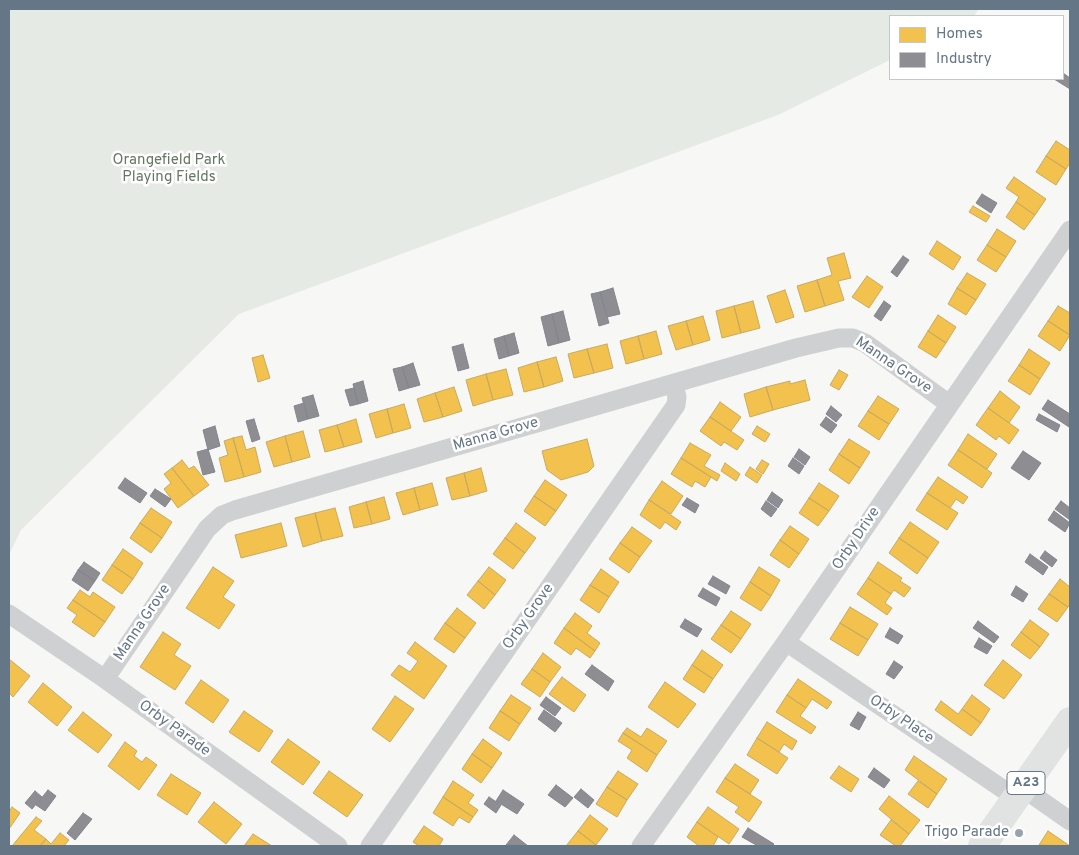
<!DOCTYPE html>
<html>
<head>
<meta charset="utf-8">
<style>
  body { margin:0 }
  #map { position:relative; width:1079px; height:855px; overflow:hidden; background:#f7f7f6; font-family:Overpass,sans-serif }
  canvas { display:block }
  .frame { position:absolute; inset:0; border:10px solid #657687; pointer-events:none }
  .legend { position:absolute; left:889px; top:15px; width:175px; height:65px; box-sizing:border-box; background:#fff; border:1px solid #c1c8cf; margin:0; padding:6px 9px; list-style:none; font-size:15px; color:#657687 }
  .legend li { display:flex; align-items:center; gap:10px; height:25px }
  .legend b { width:25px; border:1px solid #c1c8cf }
</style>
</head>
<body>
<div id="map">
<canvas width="1079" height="855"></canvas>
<div class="frame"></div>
<ul class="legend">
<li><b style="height:14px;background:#f2c14e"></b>Homes</li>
<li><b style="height:14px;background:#8d8d92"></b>Industry</li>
</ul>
</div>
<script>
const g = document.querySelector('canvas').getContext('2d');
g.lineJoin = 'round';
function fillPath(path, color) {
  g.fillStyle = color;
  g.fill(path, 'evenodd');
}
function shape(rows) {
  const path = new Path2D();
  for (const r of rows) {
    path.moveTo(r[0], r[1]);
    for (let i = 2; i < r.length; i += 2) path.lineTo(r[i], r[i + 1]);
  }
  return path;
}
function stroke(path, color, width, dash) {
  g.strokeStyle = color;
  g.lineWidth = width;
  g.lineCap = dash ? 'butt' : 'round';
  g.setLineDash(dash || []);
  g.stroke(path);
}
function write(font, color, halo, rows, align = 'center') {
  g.font = font + ' Overpass,sans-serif';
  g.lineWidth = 5;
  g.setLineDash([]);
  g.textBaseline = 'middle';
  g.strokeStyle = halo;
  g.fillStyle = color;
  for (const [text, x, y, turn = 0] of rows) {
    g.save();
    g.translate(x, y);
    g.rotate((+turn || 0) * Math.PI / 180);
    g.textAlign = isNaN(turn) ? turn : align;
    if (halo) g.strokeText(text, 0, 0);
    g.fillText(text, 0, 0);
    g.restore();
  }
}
const green = shape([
  [9,9,979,9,974,16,890,16,890,60,778,115,239,314,21,530,9,555]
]);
const homes = shape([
  [1056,141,1070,150,1070,163,1066,169,1046,156,1056,141],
  [1046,156,1066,169,1056,185,1036,172,1046,156],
  [1014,177,1046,199,1035,215,1016,202,1019,197,1006,188,1014,177],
  [1016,202,1035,215,1024,230,1006,217,1016,202],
  [973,206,990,216,986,222,969,212,973,206],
  [997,229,1016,241,1006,257,987,245,997,229],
  [937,241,961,257,953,270,929,254,937,241],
  [987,245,1006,257,996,272,977,260,987,245],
  [844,253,851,278,838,281,844,300,825,306,817,280,832,275,827,258,844,253],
  [967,273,986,284,976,300,957,288,967,273],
  [867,276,883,287,869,308,852,297,867,276],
  [817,280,825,306,805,312,797,286,817,280],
  [957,288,976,300,966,315,948,304,957,288],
  [785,290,794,317,776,323,767,296,785,290],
  [753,301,760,328,741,333,734,306,753,301],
  [734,306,741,333,722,338,716,311,734,306],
  [1058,306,1070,313,1070,335,1048,321,1058,306],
  [938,315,956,327,946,343,928,331,938,315],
  [703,316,710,340,693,345,686,321,703,316],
  [686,321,693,345,676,350,668,326,686,321],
  [1048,321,1070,335,1060,351,1038,336,1048,321],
  [656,331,662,354,644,359,638,336,656,331],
  [928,331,946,343,936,358,918,347,928,331],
  [638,336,644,359,626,364,620,341,638,336],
  [607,344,613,368,594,373,587,349,607,344],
  [587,349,594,373,574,378,568,354,587,349],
  [1029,349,1050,363,1040,379,1019,365,1029,349],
  [263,355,270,378,258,382,252,358,263,355],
  [556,357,563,381,544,387,537,362,556,357],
  [537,362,544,387,524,392,518,368,537,362],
  [1019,365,1040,379,1030,395,1008,381,1019,365],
  [506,369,513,395,493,400,486,374,506,369],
  [839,370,848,375,839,390,830,385,839,370],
  [486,374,493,400,473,406,466,380,486,374],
  [805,380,810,400,773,410,766,387,790,381,790,384,805,380],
  [454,387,462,411,443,417,435,393,454,387],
  [766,387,773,410,750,417,744,394,766,387],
  [1000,391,1020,407,1009,423,988,408,1000,391],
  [435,393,443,417,424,422,417,399,435,393],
  [878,396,899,409,889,424,868,411,878,396],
  [720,402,741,417,731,431,710,417,720,402],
  [404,404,411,428,393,433,387,409,404,404],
  [988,408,1019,430,1009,444,999,436,996,440,976,425,988,408],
  [387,409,393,433,376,438,369,414,387,409],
  [868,411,889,424,879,440,858,426,868,411],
  [710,417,744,440,737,450,724,442,721,446,700,431,710,417],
  [356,419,362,442,344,447,337,425,356,419],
  [337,425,344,447,325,452,319,430,337,425],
  [757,426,770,434,765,442,752,434,757,426],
  [303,431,310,457,292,462,285,436,303,431],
  [968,434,997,454,987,469,958,450,968,434],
  [242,436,246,450,255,447,261,472,244,477,233,438,242,436],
  [285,436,292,462,274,467,266,442,285,436],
  [233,438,244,477,225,482,219,458,228,455,224,441,233,438],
  [587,439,594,466,588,472,561,480,547,470,542,451,587,439],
  [849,439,870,452,860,468,839,454,849,439],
  [690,443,711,455,704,466,720,475,717,481,681,458,690,443],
  [958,450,992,473,982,488,948,465,958,450],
  [839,454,860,468,849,484,829,470,839,454],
  [681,458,711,477,705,487,695,481,692,487,671,474,681,458],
  [182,460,189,469,194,466,209,485,194,496,172,468,182,460],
  [762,460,769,464,763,474,756,469,762,460],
  [725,463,740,474,736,481,721,471,725,463],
  [750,467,762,475,757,483,745,475,750,467],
  [172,468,194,496,178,508,164,489,171,483,164,474,172,468],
  [481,468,487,491,470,496,464,473,481,468],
  [464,473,470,496,452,500,446,478,464,473],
  [938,477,968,497,963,504,956,499,950,508,927,493,938,477],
  [545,480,567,495,556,511,534,496,545,480],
  [662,481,683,496,671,514,649,500,662,481],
  [432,483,438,505,420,510,414,488,432,483],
  [819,483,839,496,829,511,809,498,819,483],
  [414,488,420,510,403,515,396,493,414,488],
  [927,493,958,513,947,530,916,510,927,493],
  [534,496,556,511,545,526,524,511,534,496],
  [384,497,390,519,372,524,366,502,384,497],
  [809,498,829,511,818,526,799,513,809,498],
  [649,500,681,522,676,530,665,522,660,529,640,515,649,500],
  [366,502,372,524,354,528,349,507,366,502],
  [151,508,172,522,162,538,140,523,151,508],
  [335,508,343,536,322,541,315,513,335,508],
  [315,513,322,541,303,547,295,518,315,513],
  [910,522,939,542,928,558,899,538,910,522],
  [140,523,162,538,151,553,130,538,140,523],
  [281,523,287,546,241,558,235,535,281,523],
  [516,523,536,538,525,553,505,538,516,523],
  [790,526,809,539,799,554,780,540,790,526],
  [632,527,652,541,640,557,620,543,632,527],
  [505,538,525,553,513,569,493,554,505,538],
  [899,538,928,558,917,574,889,553,899,538],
  [780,540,799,554,789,568,770,555,780,540],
  [620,543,640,557,629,573,609,559,620,543],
  [123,549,143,563,133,579,112,565,123,549],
  [878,562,902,578,900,581,911,588,904,597,894,590,891,594,868,578,878,562],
  [112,565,133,579,122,594,102,580,112,565],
  [213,567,234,581,223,597,235,605,219,629,186,608,213,567],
  [489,567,506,580,495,595,478,581,489,567],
  [759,567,780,580,771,596,750,582,759,567],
  [601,569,619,582,609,597,590,585,601,569],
  [868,578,891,594,885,603,892,608,887,615,857,594,868,578],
  [1060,579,1070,587,1070,604,1068,607,1049,594,1060,579],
  [478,581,495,595,484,609,467,595,478,581],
  [750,582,771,596,761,611,740,598,750,582],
  [590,585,609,597,599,613,580,600,590,585],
  [80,590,90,597,93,592,115,607,105,622,73,600,80,590],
  [1049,594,1068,607,1057,622,1038,609,1049,594],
  [73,600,105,622,94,637,72,622,77,615,67,608,73,600],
  [850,607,878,624,868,640,840,623,850,607],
  [457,608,476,623,465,638,445,623,457,608],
  [731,611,751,624,741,639,721,625,731,611],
  [575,613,592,626,587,633,600,643,595,651,564,628,575,613],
  [1030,620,1049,634,1040,647,1021,632,1030,620],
  [445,623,465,638,454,653,434,639,445,623],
  [840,623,868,640,858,656,830,639,840,623],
  [721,625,741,639,731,653,711,639,721,625],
  [564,628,595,651,590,658,576,648,571,655,554,643,564,628],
  [163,632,181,644,174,655,191,666,175,690,140,667,163,632],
  [1021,632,1040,647,1030,659,1011,645,1021,632],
  [415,642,447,666,424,699,391,675,399,665,410,672,418,661,407,653,415,642],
  [702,650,723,665,713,679,692,665,702,650],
  [543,653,561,667,550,682,532,669,543,653],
  [9,659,30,676,13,697,9,693,9,659],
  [1003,660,1022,675,1004,699,984,685,1003,660],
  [692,665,713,679,704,693,683,679,692,665],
  [532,669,550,682,540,697,521,684,532,669],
  [562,677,586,695,574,712,549,694,562,677],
  [798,679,832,702,827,709,812,699,806,708,787,695,798,679],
  [201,680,229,700,213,723,185,703,201,680],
  [665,682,696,704,678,728,648,707,665,682],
  [43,683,72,707,57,726,28,702,43,683],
  [511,695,531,708,520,724,500,711,511,695],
  [787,695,806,708,800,716,816,727,811,734,776,712,787,695],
  [972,695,990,709,981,723,962,709,972,695],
  [395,696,414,709,390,742,372,729,395,696],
  [941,701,958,714,962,709,981,723,971,736,935,710,941,701],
  [244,711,273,731,259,752,229,732,244,711],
  [500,711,520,724,509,741,489,728,500,711],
  [83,712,112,735,98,753,68,730,83,712],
  [767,722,797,741,792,750,784,744,779,752,757,738,767,722],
  [627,728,641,737,647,728,667,741,657,755,623,733,627,728],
  [623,733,657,755,647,772,627,758,632,750,618,741,623,733],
  [757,738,788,758,777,774,747,755,757,738],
  [288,739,320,762,303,785,271,762,288,739],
  [483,739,502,753,492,768,472,754,483,739],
  [125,742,137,751,134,756,142,762,146,757,157,765,139,790,108,766,125,742],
  [472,754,492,768,481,783,462,769,472,754],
  [914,756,947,779,937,794,905,770,914,756],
  [735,764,759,780,750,794,725,778,735,764],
  [839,766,859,779,851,792,830,778,839,766],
  [329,771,363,795,347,817,313,793,329,771],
  [618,771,638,784,627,800,607,787,618,771],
  [171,774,201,793,187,815,157,795,171,774],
  [725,778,762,802,749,822,735,812,739,807,716,792,725,778],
  [453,781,474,795,468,803,478,810,473,817,443,797,453,781],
  [918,781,937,794,928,808,908,794,918,781],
  [607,787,627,800,617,817,596,804,607,787],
  [889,796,920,820,909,834,879,809,889,796],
  [443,797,473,817,469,823,459,817,453,826,433,813,443,797],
  [214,802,242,824,226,844,198,822,214,802],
  [12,807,20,813,9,829,9,812,12,807],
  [708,807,739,829,729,844,697,822,708,807],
  [590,815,608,829,596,845,578,831,590,815],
  [36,817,42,821,34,830,46,839,40,846,12,846,36,817],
  [891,820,909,834,900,846,896,846,880,835,891,820],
  [697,822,718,837,713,846,699,846,687,837,697,822],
  [424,826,443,839,439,846,419,846,413,842,424,826],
  [578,831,596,845,594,846,566,846,578,831],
  [1048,831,1070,846,1039,845,1048,831],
  [60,833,69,840,64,846,40,846,46,839,51,844,60,833],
  [253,834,272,846,244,846,253,834]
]);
const industry = shape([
  [1063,73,1070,78,1070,89,1054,79,1063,79,1063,73],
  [982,194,997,203,991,213,976,203,982,194],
  [903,256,909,260,897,277,891,272,903,256],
  [613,288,620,314,607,317,600,292,613,288],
  [600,292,609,323,599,326,591,294,600,292],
  [884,301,891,306,881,321,874,316,884,301],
  [563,311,570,340,559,343,552,314,563,311],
  [552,314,559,343,548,346,541,317,552,314],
  [514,333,519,353,509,356,504,336,514,333],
  [504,336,509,356,499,359,494,339,504,336],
  [463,344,469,368,458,371,452,347,463,344],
  [413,363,420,385,409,388,402,367,413,363],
  [402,367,409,388,399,391,393,369,402,367],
  [363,381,368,401,358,404,353,384,363,381],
  [354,388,358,404,350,406,345,390,354,388],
  [313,395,319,416,308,419,302,398,313,395],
  [1048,400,1070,414,1069,427,1042,409,1048,400],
  [304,403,308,419,298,422,294,406,304,403],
  [831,406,842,415,836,422,826,414,831,406],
  [1039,414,1060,425,1057,432,1036,420,1039,414],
  [826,417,837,425,831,433,820,425,826,417],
  [254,419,260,439,252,442,246,421,254,419],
  [215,426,220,446,208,450,203,430,215,426],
  [208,449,215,472,203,475,197,452,208,449],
  [799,449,810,457,805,465,794,457,799,449],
  [1023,451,1041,463,1029,480,1011,468,1023,451],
  [793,458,804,466,799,474,788,466,793,458],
  [125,478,147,493,140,503,118,488,125,478],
  [155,489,171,499,165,507,150,496,155,489],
  [772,492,783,500,778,508,767,500,772,492],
  [687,498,699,505,695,513,682,505,687,498],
  [766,501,777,509,771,517,761,509,766,501],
  [1061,501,1070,508,1070,520,1055,509,1061,501],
  [1054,511,1070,523,1065,532,1048,520,1054,511],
  [1045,551,1057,560,1052,567,1040,558,1045,551],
  [1030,554,1048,567,1043,575,1025,562,1030,554],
  [84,562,100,573,95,581,78,570,84,562],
  [78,570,95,581,88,591,72,580,78,570],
  [713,576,730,586,726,594,708,584,713,576],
  [1016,586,1028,594,1023,602,1011,595,1016,586],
  [703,588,720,598,716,606,698,596,703,588],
  [685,619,702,629,697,637,680,627,685,619],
  [978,621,999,637,994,643,973,628,978,621],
  [890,628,903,636,898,644,885,637,890,628],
  [979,638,992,646,987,654,974,647,979,638],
  [894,661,903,667,894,679,886,674,894,661],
  [592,665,614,681,608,691,585,674,592,665],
  [546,697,561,708,555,716,540,705,546,697],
  [544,710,562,723,555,732,538,719,544,710],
  [858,712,866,717,859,730,850,725,858,712],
  [874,768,890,780,884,788,868,777,874,768],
  [556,785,573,798,565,807,548,795,556,785],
  [581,789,594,800,588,808,574,797,581,789],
  [48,790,56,796,45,811,36,805,48,790],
  [503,790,524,804,517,814,496,801,503,790],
  [35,791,42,797,32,809,25,803,35,791],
  [489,797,501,805,496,813,484,804,489,797],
  [83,813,92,819,75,840,67,833,83,813],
  [748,828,774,844,772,846,758,846,742,837,748,828],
  [514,835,528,846,506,845,514,835]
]);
const minor = shape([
  [9,614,105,679,338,846],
  [786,642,1016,798],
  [105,679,207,529,222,515,235,510,796,348,839,338,853,338,865,343,949,404],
  [1023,788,1070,821],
  [370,846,676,405,677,397,674,384],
  [641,846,786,642,1070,230]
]);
const primary = shape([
  [982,846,1070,721]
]);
const markers = [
  [1019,833,5,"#98a3ae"]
];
const shields = [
  [1026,783,38]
];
const shieldNames = [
  ["A23",1026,783]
];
const parkNames = [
  ["Orangefield Park",169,161],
  ["Playing Fields",169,178]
];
const streetNames = [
  ["Manna Grove",893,366,34],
  ["Manna Grove",496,435,-16],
  ["Orby Drive",857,539,-56],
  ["Orby Grove",529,617,-55],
  ["Manna Grove",143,623,-56],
  ["Orby Place",901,720,34],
  ["Orby Parade",174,729,36]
];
const poiNames = [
  ["Trigo Parade",1009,833]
];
fillPath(green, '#e6eae4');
fillPath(homes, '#f2c14e');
stroke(homes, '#c8aa5f', 1);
fillPath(industry, '#8d8d92');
stroke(industry, '#81868f', 1);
stroke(minor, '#ced0d1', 19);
stroke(primary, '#e1e2e2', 28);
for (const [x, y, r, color] of markers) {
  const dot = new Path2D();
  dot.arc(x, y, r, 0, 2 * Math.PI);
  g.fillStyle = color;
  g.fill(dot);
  stroke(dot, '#fff', 2);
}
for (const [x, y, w] of shields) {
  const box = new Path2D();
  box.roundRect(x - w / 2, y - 11.5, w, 23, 4);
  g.fillStyle = '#fff';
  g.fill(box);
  stroke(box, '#657687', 1);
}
write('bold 14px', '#657687', null, shieldNames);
write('15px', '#647961', '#fff', parkNames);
write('15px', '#657687', '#fff', streetNames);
write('15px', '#657687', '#fff', poiNames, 'right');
</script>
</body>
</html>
